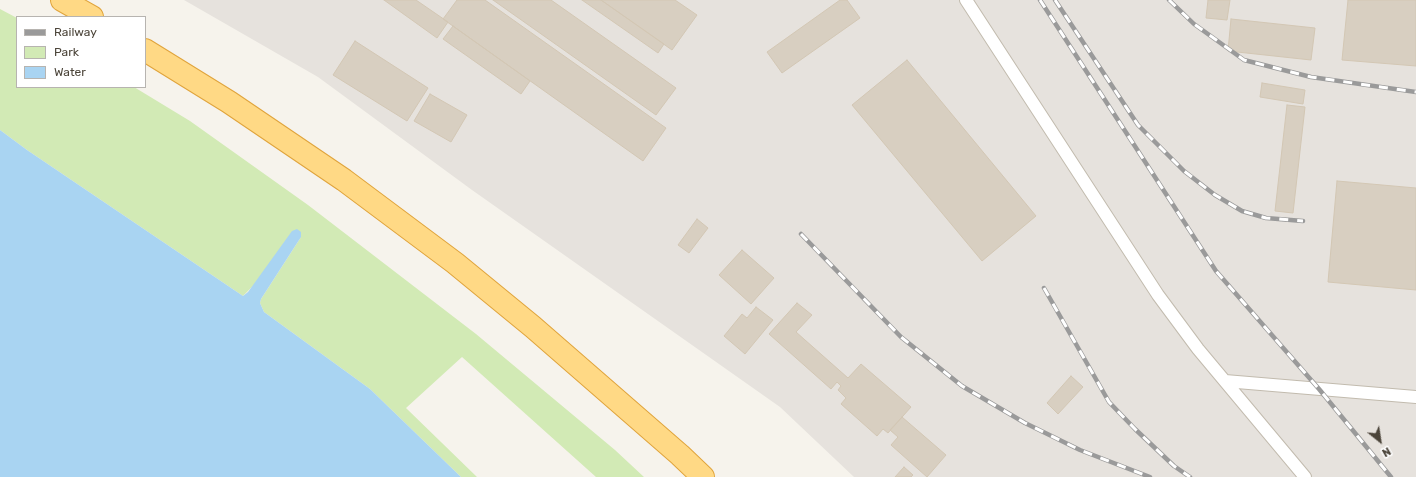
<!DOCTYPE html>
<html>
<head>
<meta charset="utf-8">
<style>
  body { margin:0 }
  #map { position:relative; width:1416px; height:477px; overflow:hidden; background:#f6f3ec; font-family:Rubik,sans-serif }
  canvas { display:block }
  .legend { position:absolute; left:16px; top:16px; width:130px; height:72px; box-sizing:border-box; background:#fff; border:1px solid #b7b4b0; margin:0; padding:5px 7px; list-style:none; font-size:12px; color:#4b4439 }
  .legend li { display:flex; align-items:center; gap:8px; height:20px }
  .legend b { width:20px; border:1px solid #b7b4b0 }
  .north { position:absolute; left:1360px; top:421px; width:40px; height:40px; -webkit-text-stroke:3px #fff; paint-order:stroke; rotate:150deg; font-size:11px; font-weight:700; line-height:16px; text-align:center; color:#4b4439 }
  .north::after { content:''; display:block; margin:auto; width:14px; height:18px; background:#4b4439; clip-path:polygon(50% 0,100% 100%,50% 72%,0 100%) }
</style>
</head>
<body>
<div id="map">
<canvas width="1416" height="477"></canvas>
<ul class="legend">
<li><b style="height:5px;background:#9a9a9a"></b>Railway</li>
<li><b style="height:11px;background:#d2eab5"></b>Park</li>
<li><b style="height:11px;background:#a9d4f2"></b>Water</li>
</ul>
<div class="north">N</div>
</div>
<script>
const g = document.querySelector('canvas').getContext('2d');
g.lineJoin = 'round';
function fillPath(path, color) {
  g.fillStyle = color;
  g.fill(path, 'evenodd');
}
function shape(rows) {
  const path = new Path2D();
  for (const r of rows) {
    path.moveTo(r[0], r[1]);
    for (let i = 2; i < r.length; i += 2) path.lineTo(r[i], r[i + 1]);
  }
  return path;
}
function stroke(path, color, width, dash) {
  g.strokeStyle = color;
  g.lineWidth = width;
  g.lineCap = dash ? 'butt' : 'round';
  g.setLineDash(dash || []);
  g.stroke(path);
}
const industrial = shape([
  [184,0,1416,0,1416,477,854,477,780,407,472,190,318,77]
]);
const green = shape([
  [0,9,17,18,17,87,134,87,190,121,308,205,476,334,615,450,644,477,596,477,462,357,406,408,477,477,461,477,370,389,264,312,260,303,261,299,301,237,243,296,27,150,0,130]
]);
const water = shape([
  [0,130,27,150,243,296,248,292,292,231,297,229,301,232,301,237,261,299,260,303,264,312,370,389,461,477,0,477]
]);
const building = shape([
  [384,0,416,0,448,22,437,38,384,0],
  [457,0,485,0,666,128,643,161,443,19,457,0],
  [493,0,551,0,676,88,656,115,493,0],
  [582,0,601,0,664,44,658,53,582,0],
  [601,0,675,0,697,15,672,50,601,0],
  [840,0,847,0,860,18,782,73,767,52,840,0],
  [1208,0,1230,0,1227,20,1206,18,1208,0],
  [1348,0,1416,0,1416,66,1342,60,1348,0],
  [1231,19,1315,28,1311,60,1228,51,1231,19],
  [453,26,530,81,521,94,443,39,453,26],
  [355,41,428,88,407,121,333,75,355,41],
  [907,60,1036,216,982,261,852,105,907,60],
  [1262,83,1305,90,1303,104,1260,97,1262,83],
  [430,94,467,115,451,142,414,121,430,94],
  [1287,105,1305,107,1293,213,1275,211,1287,105],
  [1337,181,1416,188,1416,290,1328,282,1337,181],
  [697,219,708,228,689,253,678,245,697,219],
  [742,250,774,278,751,304,719,275,742,250],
  [797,303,812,315,796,332,848,378,861,364,911,407,888,433,883,429,877,436,841,404,846,398,838,390,841,386,837,382,831,389,769,334,797,303],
  [756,307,773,320,745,354,724,336,742,314,747,318,756,307],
  [1071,376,1083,387,1058,414,1047,403,1071,376],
  [902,417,946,455,927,477,891,445,898,437,890,430,902,417],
  [904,467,913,475,911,477,895,477,904,467]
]);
const service = shape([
  [966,0,1158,295,1198,349,1305,477],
  [1225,381,1416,397]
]);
const trunk = shape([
  [62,0,92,17],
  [145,50,229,102,344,180,455,263,533,327,680,455,703,477]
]);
const rail = shape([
  [1040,0,1216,271,1319,389,1391,477],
  [1055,0,1138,125,1184,171,1215,195,1242,211,1266,218,1303,221],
  [1169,0,1194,24,1244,60,1311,77,1416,92],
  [801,234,901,337,962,386,1025,423,1080,450,1150,477],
  [1044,288,1109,402,1135,429,1174,466,1190,477]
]);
fillPath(industrial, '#e6e2dd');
fillPath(green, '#d2eab5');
fillPath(water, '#a9d4f2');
fillPath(building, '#d8cfc1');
stroke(building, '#d3c7b4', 1);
stroke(service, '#c2bbae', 14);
stroke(trunk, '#e0a43c', 24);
stroke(service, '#fff', 12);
stroke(trunk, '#ffd985', 22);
stroke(rail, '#9a9a9a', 4.5);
stroke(rail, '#fff', 3, [9]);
</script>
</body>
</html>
